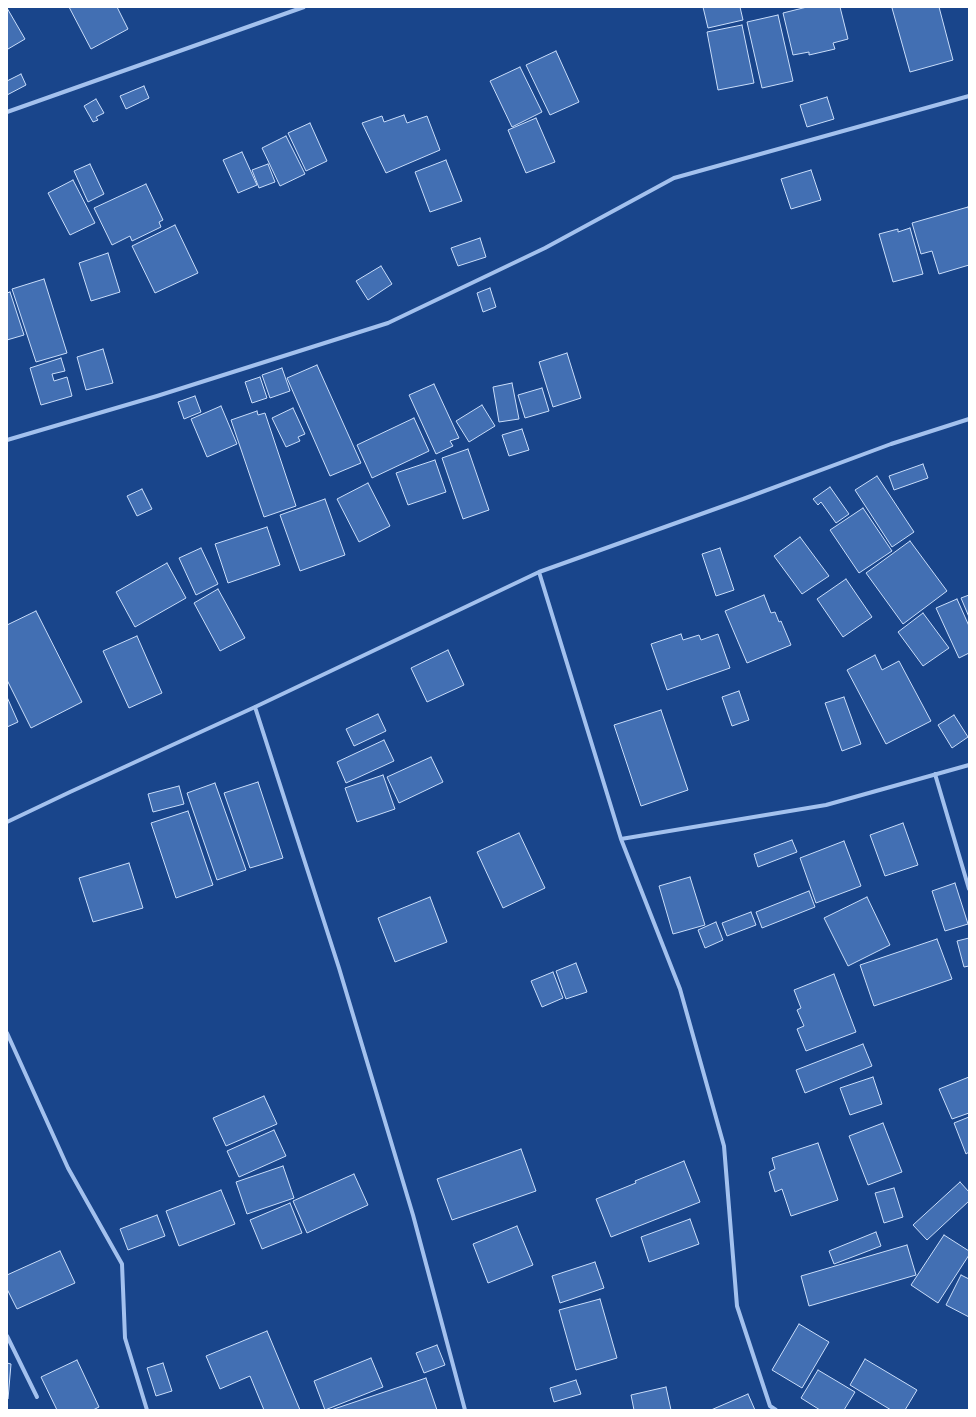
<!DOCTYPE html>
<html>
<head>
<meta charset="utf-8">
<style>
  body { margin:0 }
  #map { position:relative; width:976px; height:1417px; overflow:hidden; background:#19458b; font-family:"Source Sans 3",sans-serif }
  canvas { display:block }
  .frame { position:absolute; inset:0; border:8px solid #fff; pointer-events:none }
</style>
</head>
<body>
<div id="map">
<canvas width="976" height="1417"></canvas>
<div class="frame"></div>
</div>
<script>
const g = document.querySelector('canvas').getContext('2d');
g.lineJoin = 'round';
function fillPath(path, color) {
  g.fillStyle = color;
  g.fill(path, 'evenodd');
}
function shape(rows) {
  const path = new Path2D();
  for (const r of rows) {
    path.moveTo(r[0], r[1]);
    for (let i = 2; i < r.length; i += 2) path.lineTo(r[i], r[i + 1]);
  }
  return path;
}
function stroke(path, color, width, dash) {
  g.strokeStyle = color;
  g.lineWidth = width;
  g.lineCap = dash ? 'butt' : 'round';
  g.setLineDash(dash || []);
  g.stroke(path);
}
const building = shape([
  [69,7,117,7,128,29,91,49,69,7],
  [703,7,740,7,743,20,708,28,703,7],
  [807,7,840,7,848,39,833,43,835,49,809,55,809,52,793,55,783,13,807,7],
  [895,7,939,7,953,60,910,72,892,8,895,7],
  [7,8,25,39,8,49,7,48,7,8],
  [778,15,793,81,762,88,747,22,778,15],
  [742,25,754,83,718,90,707,32,742,25],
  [556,51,579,102,550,115,526,65,556,51],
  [520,67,542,112,512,127,490,81,520,67],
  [21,74,26,85,7,95,7,81,21,74],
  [144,86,149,98,126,109,120,96,144,86],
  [827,97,834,119,807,127,800,105,827,97],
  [96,99,104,113,96,117,98,120,93,122,84,106,96,99],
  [404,115,407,123,427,116,440,150,386,173,362,123,382,116,384,122,404,115],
  [536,118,555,162,526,173,508,130,536,118],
  [310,123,327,161,306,171,288,133,310,123],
  [286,136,305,174,280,186,262,148,286,136],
  [242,152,257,185,238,193,223,160,242,152],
  [446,160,462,201,430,212,415,172,446,160],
  [90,164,104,194,88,202,74,171,90,164],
  [268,164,275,182,259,188,252,170,268,164],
  [811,170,821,200,791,209,781,179,811,170],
  [73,180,95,223,70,235,48,193,73,180],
  [146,184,163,220,159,222,161,227,132,241,130,236,112,245,94,208,146,184],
  [968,207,969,211,969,265,939,274,932,251,921,254,912,223,968,207],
  [175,225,198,273,155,293,132,246,175,225],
  [910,228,923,274,893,282,879,234,898,229,898,232,910,228],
  [480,238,486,257,458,266,451,248,480,238],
  [108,253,120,292,91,301,79,263,108,253],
  [381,266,392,284,368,300,356,281,381,266],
  [44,279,67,353,36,362,12,289,44,279],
  [490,288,496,307,483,312,477,293,490,288],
  [10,292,24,335,7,340,7,293,10,292],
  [103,349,113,383,86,390,77,357,103,349],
  [567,353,581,398,553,407,539,362,567,353],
  [61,358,65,371,52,374,54,381,67,377,72,396,41,405,30,368,61,358],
  [317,365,361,463,330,476,287,378,317,365],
  [282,368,290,391,270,398,262,375,282,368],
  [260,377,267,398,252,403,245,382,260,377],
  [512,383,519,419,499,422,493,387,512,383],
  [434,384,459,438,450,441,453,446,436,454,409,395,434,384],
  [542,388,549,411,525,418,518,395,542,388],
  [195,396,201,412,184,419,178,402,195,396],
  [482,405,495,426,469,442,456,421,482,405],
  [221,406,237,444,207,457,191,419,221,406],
  [293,408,305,434,298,437,300,441,286,447,272,418,293,408],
  [257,411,258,415,265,413,296,506,264,517,231,420,257,411],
  [414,418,429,451,372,478,357,445,414,418],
  [522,429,529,450,509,456,502,435,522,429],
  [468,449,489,510,463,519,442,458,468,449],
  [435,460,446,492,408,505,396,473,435,460],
  [923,464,928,478,894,490,889,476,923,464],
  [877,476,914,532,892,547,855,490,877,476],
  [368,483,390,526,359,542,337,499,368,483],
  [830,487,849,514,836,523,821,502,818,505,813,499,830,487],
  [142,489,152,509,137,516,127,496,142,489],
  [325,499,345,555,300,571,280,515,325,499],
  [863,508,892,551,859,573,830,530,863,508],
  [267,527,280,565,228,583,215,544,267,527],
  [800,537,829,576,802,594,774,556,800,537],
  [910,541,947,591,903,624,866,573,910,541],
  [201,548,218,584,196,595,179,558,201,548],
  [720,548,734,590,716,596,702,554,720,548],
  [167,563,186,598,135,627,116,592,167,563],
  [846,579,872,617,843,637,817,599,846,579],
  [218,589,245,638,220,651,194,603,218,589],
  [764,595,771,613,775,612,779,622,781,621,791,645,747,663,725,611,764,595],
  [969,595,969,617,961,598,969,595],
  [957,599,969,626,969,653,959,658,936,608,957,599],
  [36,611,82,702,31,728,7,680,7,625,36,611],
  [923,613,949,648,923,666,898,632,923,613],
  [681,634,683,640,699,635,701,640,718,634,730,668,667,690,651,644,681,634],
  [137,636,162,693,129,708,103,651,137,636],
  [448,650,464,685,427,702,411,668,448,650],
  [875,655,882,670,899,661,931,721,886,744,847,670,875,655],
  [739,691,749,720,732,726,722,697,739,691],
  [7,697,18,722,7,727,7,697],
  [844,697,861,744,842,751,825,703,844,697],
  [661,710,688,790,641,806,614,725,661,710],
  [378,714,386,731,354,746,346,729,378,714],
  [954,715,968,737,952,748,938,725,954,715],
  [384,740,394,761,346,783,337,762,384,740],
  [431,757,443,782,399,803,387,777,431,757],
  [383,775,395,809,357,822,345,788,383,775],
  [258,782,283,858,250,868,224,793,258,782],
  [215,783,246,870,217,880,187,793,215,783],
  [179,786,184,804,153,812,148,794,179,786],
  [188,811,213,885,176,898,151,823,188,811],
  [903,823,918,865,885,876,870,835,903,823],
  [519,833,545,888,503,908,477,852,519,833],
  [792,840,797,852,758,867,754,854,792,840],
  [844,841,861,886,816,903,800,858,844,841],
  [129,863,143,908,93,922,79,878,129,863],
  [690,877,705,925,673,934,659,886,690,877],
  [955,883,968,924,945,931,932,891,955,883],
  [809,891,815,907,762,928,756,912,809,891],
  [430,897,447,942,395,962,378,918,430,897],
  [867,897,890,945,848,966,824,918,867,897],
  [751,912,756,925,727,936,722,923,751,912],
  [716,922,723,940,705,948,698,930,716,922],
  [969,938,969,966,964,967,957,941,969,938],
  [937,939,952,979,874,1006,860,965,937,939],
  [576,963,587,992,566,999,556,971,576,963],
  [553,972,563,998,542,1007,531,981,553,972],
  [834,974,856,1032,806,1051,797,1029,804,1026,797,1010,801,1008,794,990,834,974],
  [863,1044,872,1066,805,1093,796,1070,863,1044],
  [873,1077,882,1104,850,1115,840,1088,873,1077],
  [969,1077,969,1113,952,1119,939,1089,969,1077],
  [264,1096,277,1124,226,1146,213,1118,264,1096],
  [969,1117,969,1152,966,1154,954,1123,969,1117],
  [883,1123,902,1172,868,1185,849,1136,883,1123],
  [274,1130,286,1156,239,1177,227,1151,274,1130],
  [818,1143,838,1200,791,1216,782,1189,775,1192,769,1172,775,1169,772,1158,818,1143],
  [521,1149,536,1191,452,1220,437,1179,521,1149],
  [684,1161,700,1202,611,1237,596,1199,636,1183,635,1181,684,1161],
  [283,1166,294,1198,247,1214,236,1182,283,1166],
  [354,1174,368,1205,307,1233,293,1201,354,1174],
  [960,1182,969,1192,969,1201,927,1240,913,1225,960,1182],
  [894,1188,903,1217,884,1223,875,1193,894,1188],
  [221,1190,235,1224,179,1246,166,1211,221,1190],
  [290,1203,302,1233,262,1249,250,1220,290,1203],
  [157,1215,165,1236,128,1250,120,1229,157,1215],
  [690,1219,699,1244,649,1262,641,1237,690,1219],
  [517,1226,533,1265,488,1283,473,1244,517,1226],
  [876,1232,881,1246,834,1264,829,1251,876,1232],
  [944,1235,969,1251,969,1255,938,1303,911,1285,944,1235],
  [907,1245,916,1275,809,1306,801,1276,907,1245],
  [60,1251,75,1283,17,1309,7,1289,7,1275,60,1251],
  [595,1262,604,1288,560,1303,552,1276,595,1262],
  [961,1275,969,1279,969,1317,946,1305,961,1275],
  [600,1299,617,1358,576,1370,559,1310,600,1299],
  [799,1324,829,1342,802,1388,772,1370,799,1324],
  [267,1331,300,1410,264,1410,250,1376,220,1389,206,1356,267,1331],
  [437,1345,445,1365,424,1373,416,1353,437,1345],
  [371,1358,383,1387,325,1410,314,1381,371,1358],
  [865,1359,917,1390,905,1410,891,1410,850,1385,865,1359],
  [77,1360,99,1407,93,1410,57,1410,41,1377,77,1360],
  [7,1363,11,1364,8,1399,7,1399,7,1363],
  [163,1363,172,1391,156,1396,147,1368,163,1363],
  [818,1370,855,1392,844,1410,820,1410,801,1398,818,1370],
  [426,1378,437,1410,331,1410,426,1378],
  [576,1380,581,1394,554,1402,550,1388,576,1380],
  [666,1387,671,1410,634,1410,631,1395,666,1387],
  [748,1394,755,1410,711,1410,748,1394]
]);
const street = shape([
  [7,112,304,7],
  [7,440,157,396,388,323,545,248,674,178,969,96],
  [539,572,743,499,891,444,969,419],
  [255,707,339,968,413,1215,465,1410],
  [935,774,969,889],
  [7,822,70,792,255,707,539,572,621,839],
  [7,1033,68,1168,122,1264,125,1338,147,1410],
  [7,1336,37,1397],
  [776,1410,770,1406,737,1306,724,1146,680,989,621,839,826,805,969,765]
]);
fillPath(building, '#426fb3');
stroke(building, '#c9ddfa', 1);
stroke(street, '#a3c1ee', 4);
</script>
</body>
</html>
